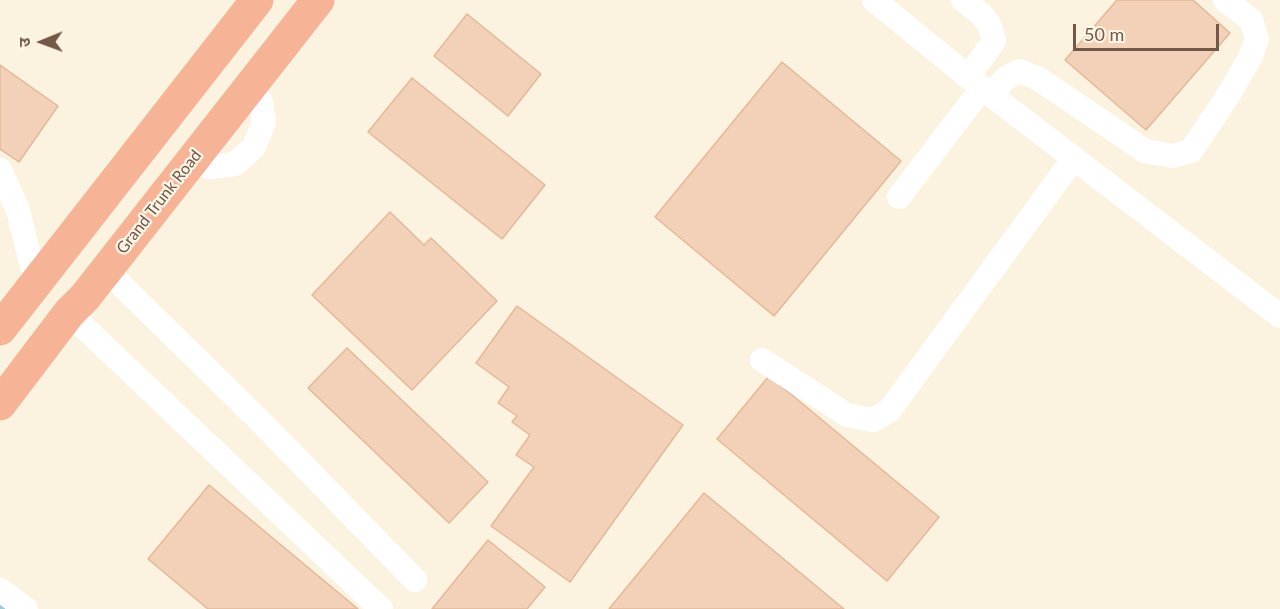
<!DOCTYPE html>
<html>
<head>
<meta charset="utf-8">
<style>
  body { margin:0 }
  #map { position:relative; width:1280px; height:609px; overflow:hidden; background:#fcf2e0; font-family:Lato,"Noto Sans Devanagari",sans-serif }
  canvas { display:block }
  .north { position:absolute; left:12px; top:12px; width:60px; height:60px; -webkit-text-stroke:4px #fff6e7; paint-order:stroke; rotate:269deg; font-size:16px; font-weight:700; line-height:24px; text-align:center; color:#735848 }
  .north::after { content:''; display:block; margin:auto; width:21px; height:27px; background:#735848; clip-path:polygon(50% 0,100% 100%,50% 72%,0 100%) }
  .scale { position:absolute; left:1073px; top:24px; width:146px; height:27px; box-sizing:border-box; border:3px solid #735848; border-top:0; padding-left:8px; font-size:18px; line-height:21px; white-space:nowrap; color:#735848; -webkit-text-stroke:4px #fff6e7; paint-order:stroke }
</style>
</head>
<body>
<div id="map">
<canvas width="1280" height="609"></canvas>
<div class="north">उ</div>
<div class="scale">50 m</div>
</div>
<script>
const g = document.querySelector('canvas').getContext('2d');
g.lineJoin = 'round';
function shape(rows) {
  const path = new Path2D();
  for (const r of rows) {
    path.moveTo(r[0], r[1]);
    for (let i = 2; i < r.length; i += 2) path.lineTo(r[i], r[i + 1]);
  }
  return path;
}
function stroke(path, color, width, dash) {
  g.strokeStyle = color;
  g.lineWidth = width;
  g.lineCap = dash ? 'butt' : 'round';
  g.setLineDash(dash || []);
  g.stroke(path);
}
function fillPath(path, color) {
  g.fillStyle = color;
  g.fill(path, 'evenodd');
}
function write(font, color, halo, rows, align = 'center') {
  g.font = font + ' Lato,sans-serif';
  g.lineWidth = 4.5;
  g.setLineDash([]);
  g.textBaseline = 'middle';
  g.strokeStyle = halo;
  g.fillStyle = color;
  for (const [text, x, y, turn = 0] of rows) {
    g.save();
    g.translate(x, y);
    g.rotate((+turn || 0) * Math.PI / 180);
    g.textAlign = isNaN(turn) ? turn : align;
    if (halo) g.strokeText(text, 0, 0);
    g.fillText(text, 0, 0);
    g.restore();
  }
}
const stream = shape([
  [0,605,4,609]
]);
const building = shape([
  [1117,0,1193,0,1230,33,1146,130,1065,60,1117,0],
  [467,14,541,74,508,116,434,56,467,14],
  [782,62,901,161,774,316,655,217,782,62],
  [0,65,58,106,19,162,0,149,0,65],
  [412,78,545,185,502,239,368,132,412,78],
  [390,212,424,245,431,238,497,301,412,390,312,295,390,212],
  [517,306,683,425,570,582,491,526,534,467,516,455,530,435,512,422,517,416,498,403,509,387,476,363,517,306],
  [347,348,488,482,449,523,308,388,347,348],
  [769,376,939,517,887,581,717,439,769,376],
  [209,485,358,609,208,609,148,559,209,485],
  [704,493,844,609,609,609,704,493],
  [488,540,545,587,527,609,432,609,488,540]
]);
const minor = shape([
  [874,0,982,88,1280,316],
  [963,0,981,14,990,26,994,41,968,77],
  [991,95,1006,78,1020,71,1039,79,1145,151,1173,156,1191,151,1227,97,1249,60,1257,39,1251,20,1225,0],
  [191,162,211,167,235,164,254,147,264,122,261,102,252,85],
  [0,170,18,210,36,283],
  [899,197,982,88],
  [106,270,260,421,415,580],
  [69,313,381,609],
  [762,360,847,415,873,420,889,411,1074,158],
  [0,590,26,609]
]);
const highway = shape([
  [0,329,257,0],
  [0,404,69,313,85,297,318,0]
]);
const streetNames = [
  ["Grand Trunk Road",159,202,-52]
];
stroke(stream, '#9bccd7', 6);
fillPath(building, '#f2d1b8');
stroke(building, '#e4b898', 1.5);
stroke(minor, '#fff', 24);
stroke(highway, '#f7b396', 33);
write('16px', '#735848', '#fff6e7', streetNames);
</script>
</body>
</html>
